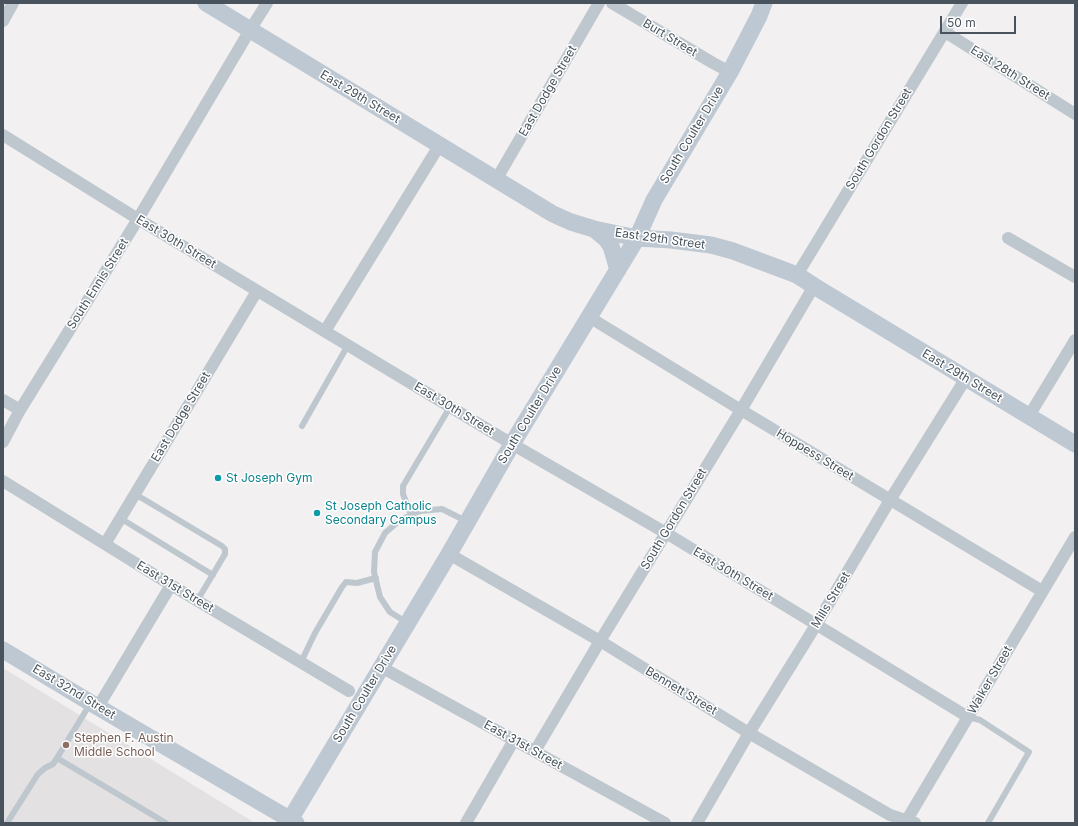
<!DOCTYPE html>
<html>
<head>
<meta charset="utf-8">
<style>
  body { margin:0 }
  #map { position:relative; width:1078px; height:826px; overflow:hidden; background:#f2f0f0; font-family:Inter,sans-serif }
  canvas { display:block }
  .frame { position:absolute; inset:0; border:4px solid #48535d; pointer-events:none }
  .scale { position:absolute; left:940px; top:16px; width:76px; height:18px; box-sizing:border-box; border:2px solid #48535d; border-top:0; padding-left:5px; font-size:12px; line-height:14px; white-space:nowrap; color:#48535d; -webkit-text-stroke:3px #fff; paint-order:stroke }
</style>
</head>
<body>
<div id="map">
<canvas width="1078" height="826"></canvas>
<div class="frame"></div>
<div class="scale">50 m</div>
</div>
<script>
const g = document.querySelector('canvas').getContext('2d');
g.lineJoin = 'round';
function fillPath(path, color) {
  g.fillStyle = color;
  g.fill(path, 'evenodd');
}
function shape(rows) {
  const path = new Path2D();
  for (const r of rows) {
    path.moveTo(r[0], r[1]);
    for (let i = 2; i < r.length; i += 2) path.lineTo(r[i], r[i + 1]);
  }
  return path;
}
function stroke(path, color, width, dash) {
  g.strokeStyle = color;
  g.lineWidth = width;
  g.lineCap = dash ? 'butt' : 'round';
  g.setLineDash(dash || []);
  g.stroke(path);
}
function write(font, color, halo, rows, align = 'center') {
  g.font = font + ' Inter,sans-serif';
  g.lineWidth = 3;
  g.setLineDash([]);
  g.textBaseline = 'middle';
  g.strokeStyle = halo;
  g.fillStyle = color;
  for (const [text, x, y, turn = 0] of rows) {
    g.save();
    g.translate(x, y);
    g.rotate((+turn || 0) * Math.PI / 180);
    g.textAlign = isNaN(turn) ? turn : align;
    if (halo) g.strokeText(text, 0, 0);
    g.fillText(text, 0, 0);
    g.restore();
  }
}
const education = shape([
  [3,668,255,823,3,823]
]);
const lane = shape([
  [302,426,348,345],
  [135,494,222,546,225,549,225,554,197,601],
  [411,515,403,494,403,486,450,407],
  [120,518,213,575],
  [406,622,390,612,380,597,374,572,375,552,385,533,400,520,420,511,442,509,466,521],
  [301,662,315,633,342,587,346,582,357,583,376,578],
  [968,717,980,720,1029,752,988,823],
  [57,758,166,823],
  [7,823,38,774,45,768,53,764,57,758,90,704]
]);
const street = shape([
  [612,3,713,63,730,72],
  [3,21,13,3],
  [945,32,1075,114],
  [3,135,138,219,512,444,666,533,968,717],
  [496,180,599,3],
  [1008,238,1075,277],
  [797,275,962,3],
  [589,317,741,410,1042,591],
  [325,331,439,146],
  [3,400,20,410],
  [1029,416,1075,340],
  [3,442,20,410,138,219,250,30,267,3],
  [3,481,171,585,349,691],
  [105,544,257,291],
  [449,554,600,641,749,733,890,815,915,823],
  [381,667,665,823],
  [98,707,171,585],
  [535,751,600,641,741,410,814,286],
  [466,823,514,740],
  [697,823,749,733,816,625,890,500,966,378],
  [905,823,1075,537]
]);
const secondary = shape([
  [206,3,553,214,571,222,594,229,637,238,671,240,711,245,733,251,797,275,814,286,1075,444],
  [594,229,606,239,611,246,618,270],
  [3,650,91,703,296,823],
  [288,823,449,554,512,444,637,238,654,200,730,72,759,16,764,3]
]);
const markers = [
  [218,478,4,"#0f9aa8"],
  [317,513,4,"#0f9aa8"],
  [66,745,4,"#8d6e63"]
];
const streetNames = [
  ["Burt Street",670,38,31],
  ["East 28th Street",1010,73,32],
  ["East Dodge Street",548,91,-60],
  ["East 29th Street",360,97,31],
  ["South Coulter Drive",692,135,-59],
  ["South Gordon Street",879,139,-59],
  ["East 29th Street",660,239,8],
  ["East 30th Street",176,242,31],
  ["South Ennis Street",98,284,-58],
  ["East 29th Street",962,376,31],
  ["East 30th Street",454,409,31],
  ["South Coulter Drive",530,415,-59],
  ["East Dodge Street",181,417,-59],
  ["Hoppess Street",815,455,31],
  ["South Gordon Street",674,519,-59],
  ["East 30th Street",733,574,31],
  ["East 31st Street",175,587,31],
  ["Mills Street",831,600,-59],
  ["Walker Street",990,680,-60],
  ["Bennett Street",681,691,31],
  ["East 32nd Street",74,692,31],
  ["South Coulter Drive",365,694,-59],
  ["East 31st Street",523,745,29]
];
const cultureNames = [
  ["St Joseph Gym",226,478],
  ["St Joseph Catholic",325,506],
  ["Secondary Campus",325,520]
];
const educationNames = [
  ["Stephen F. Austin",74,738],
  ["Middle School",74,752]
];
fillPath(education, '#e3e1e2');
stroke(lane, '#bec7ce', 6);
stroke(street, '#bec7ce', 12);
stroke(secondary, '#bec8d3', 17);
for (const [x, y, r, color] of markers) {
  const dot = new Path2D();
  dot.arc(x, y, r, 0, 2 * Math.PI);
  g.fillStyle = color;
  g.fill(dot);
  stroke(dot, '#fff', 1.5);
}
write('12px', '#48535d', '#fff', streetNames);
write('12px', '#0d838f', '#fff', cultureNames, 'left');
write('12px', '#785e54', '#fff', educationNames, 'left');
</script>
</body>
</html>
